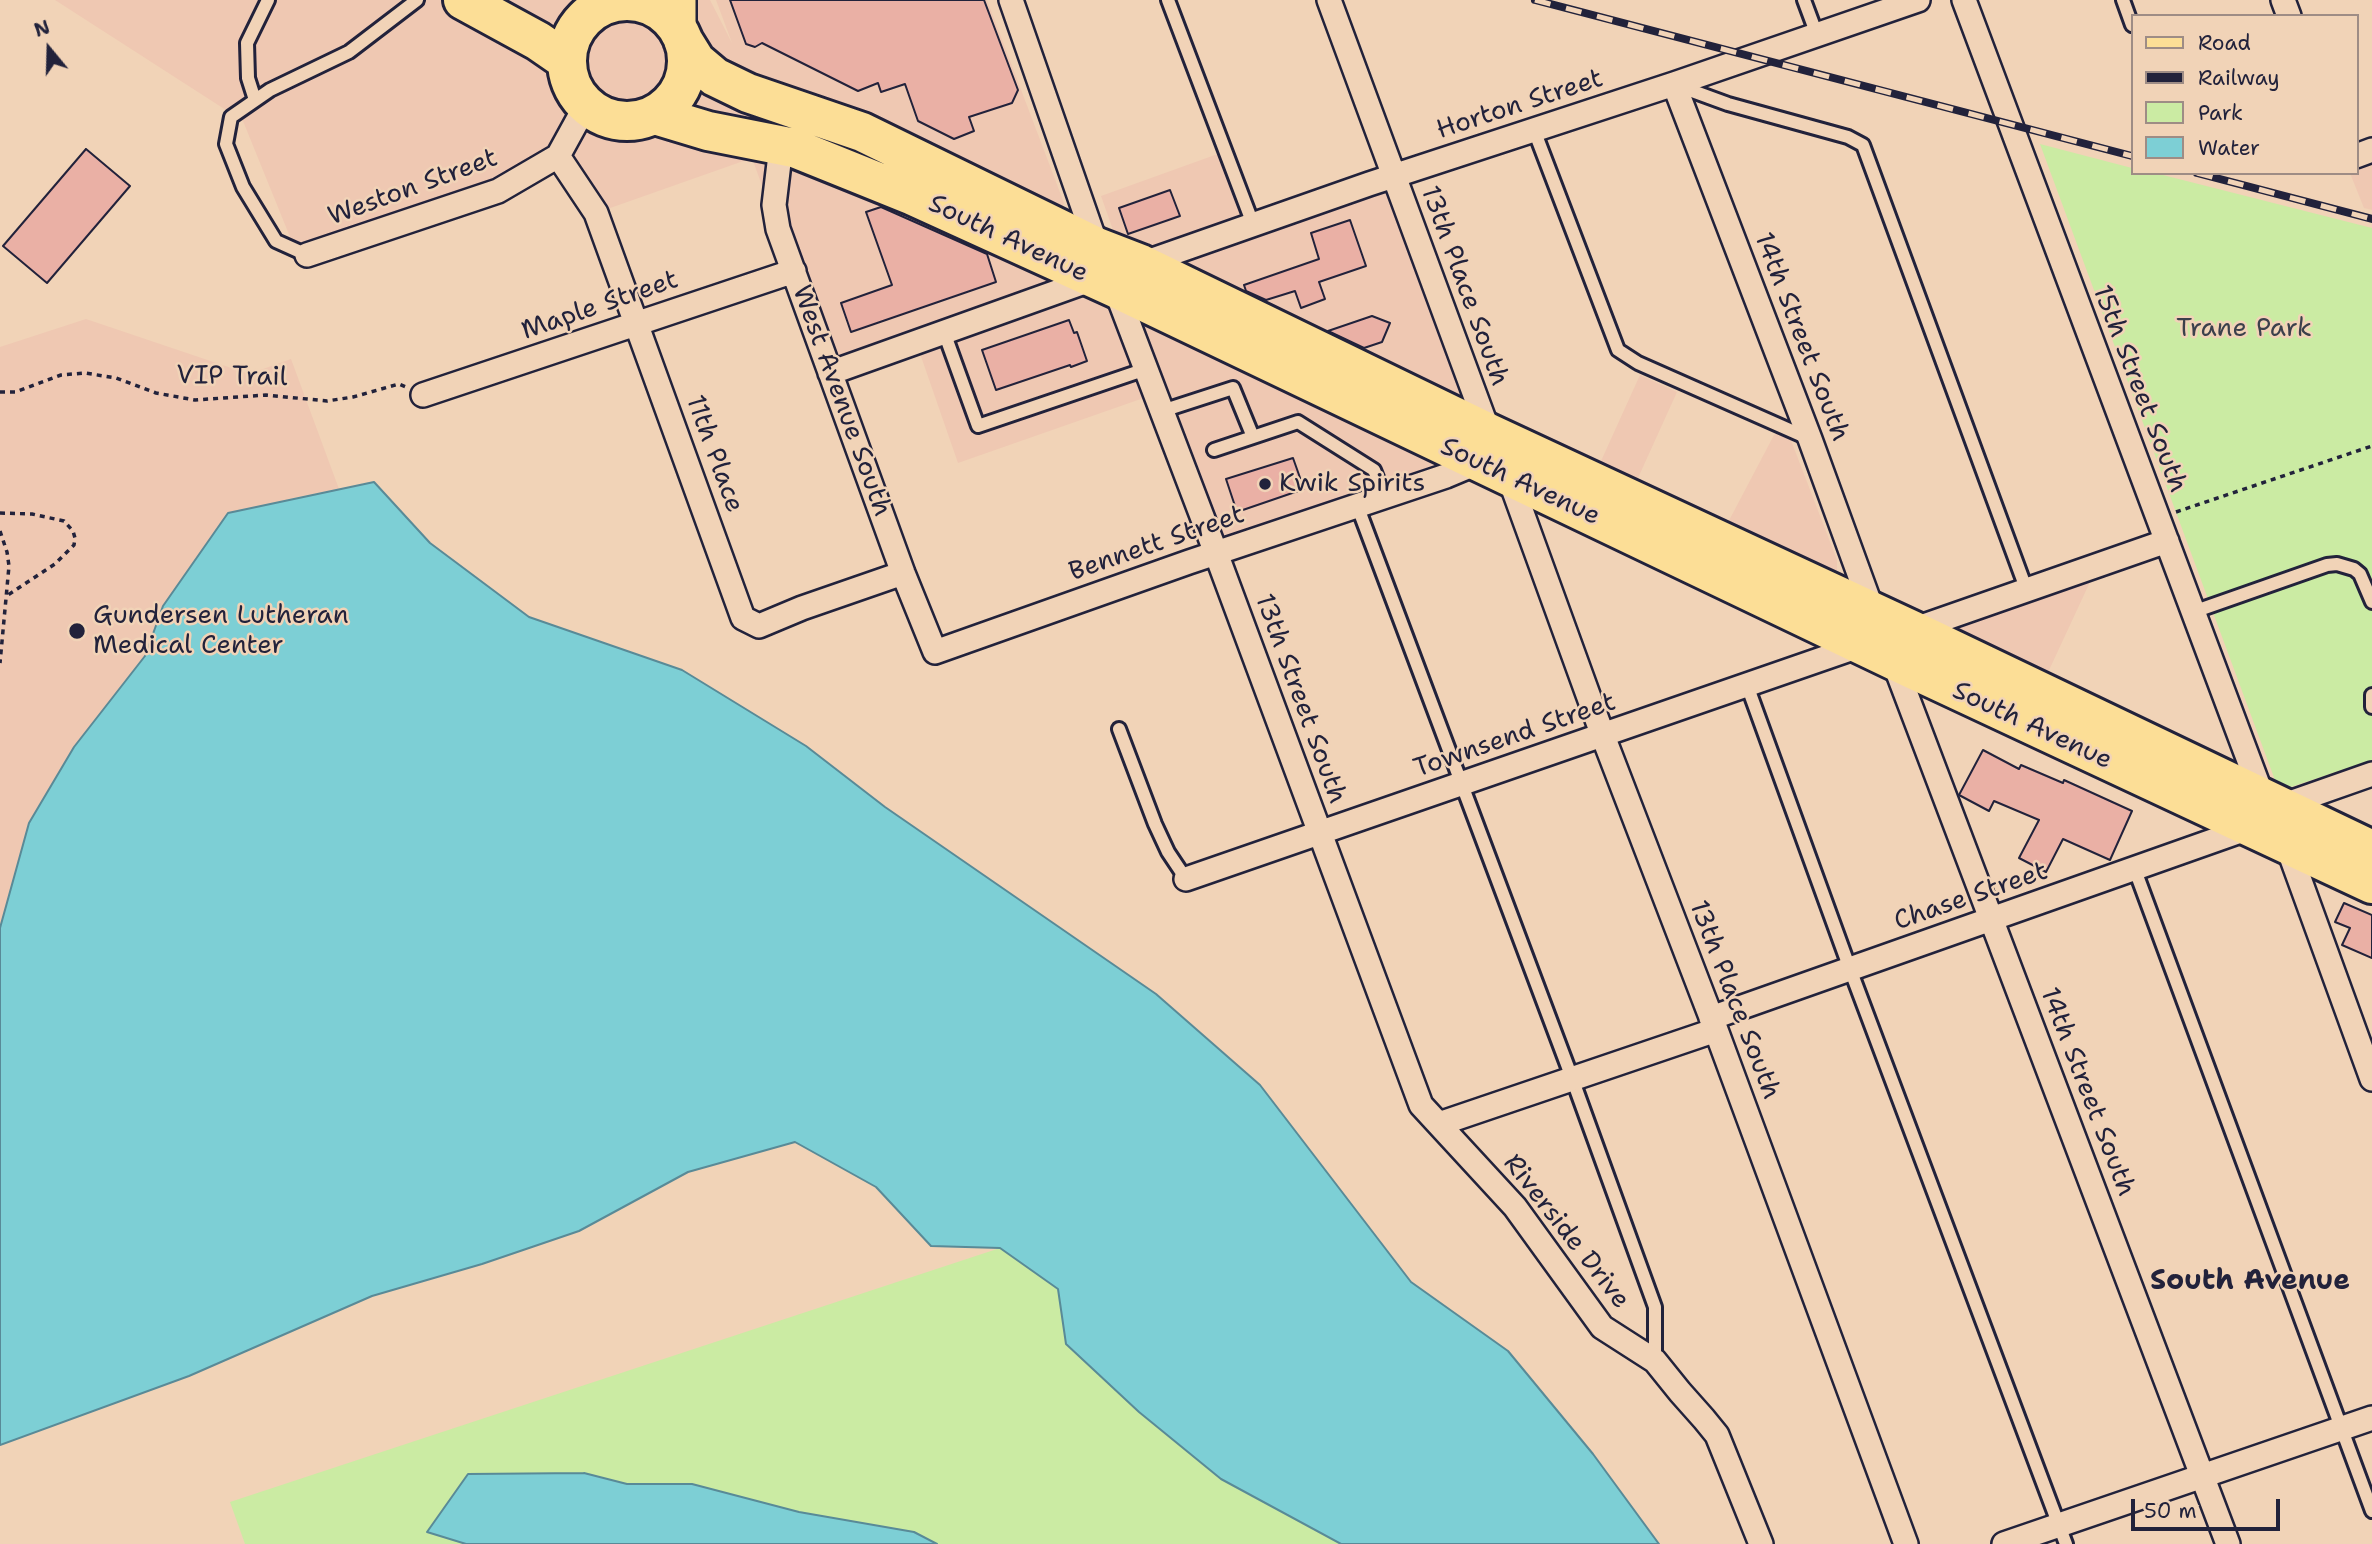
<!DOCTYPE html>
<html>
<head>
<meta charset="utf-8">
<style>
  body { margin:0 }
  #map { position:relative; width:2372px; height:1544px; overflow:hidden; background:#f1d3b7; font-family:"Shantell Sans",sans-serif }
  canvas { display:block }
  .legend { position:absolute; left:2131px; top:14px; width:228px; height:161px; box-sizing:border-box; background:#f1d3b7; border:2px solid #9e8c85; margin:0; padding:9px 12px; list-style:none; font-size:21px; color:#22223b }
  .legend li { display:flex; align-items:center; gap:14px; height:35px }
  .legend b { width:35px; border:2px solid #9e8c85 }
  .north { position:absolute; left:14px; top:14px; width:70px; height:70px; -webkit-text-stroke:5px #f1d3b7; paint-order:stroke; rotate:341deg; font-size:19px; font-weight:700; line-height:28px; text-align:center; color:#22223b }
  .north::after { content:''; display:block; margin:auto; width:24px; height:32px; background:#22223b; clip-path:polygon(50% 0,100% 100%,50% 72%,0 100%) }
  .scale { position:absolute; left:2131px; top:1499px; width:149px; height:32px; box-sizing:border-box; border:4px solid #22223b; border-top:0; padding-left:9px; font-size:21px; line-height:24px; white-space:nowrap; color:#22223b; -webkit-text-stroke:5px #f1d3b7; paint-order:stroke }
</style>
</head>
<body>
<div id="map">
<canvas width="2372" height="1544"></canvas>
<ul class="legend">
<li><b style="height:9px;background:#fcde96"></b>Road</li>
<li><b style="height:9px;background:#22223b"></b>Railway</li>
<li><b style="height:19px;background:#cbeba3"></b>Park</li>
<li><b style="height:19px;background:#7dcfd5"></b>Water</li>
</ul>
<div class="north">N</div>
<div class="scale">50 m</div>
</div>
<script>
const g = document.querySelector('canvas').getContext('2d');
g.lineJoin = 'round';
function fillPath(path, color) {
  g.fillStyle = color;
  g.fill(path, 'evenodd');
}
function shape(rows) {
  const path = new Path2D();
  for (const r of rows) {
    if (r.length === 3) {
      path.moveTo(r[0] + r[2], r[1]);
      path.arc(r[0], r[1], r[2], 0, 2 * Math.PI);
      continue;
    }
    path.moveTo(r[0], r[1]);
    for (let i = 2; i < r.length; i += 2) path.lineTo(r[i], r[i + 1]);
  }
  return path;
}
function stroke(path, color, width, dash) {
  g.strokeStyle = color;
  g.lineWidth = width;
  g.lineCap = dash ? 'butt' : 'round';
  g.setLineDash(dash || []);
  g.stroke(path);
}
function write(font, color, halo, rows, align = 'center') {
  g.font = font + ' "Shantell Sans",sans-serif';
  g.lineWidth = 5;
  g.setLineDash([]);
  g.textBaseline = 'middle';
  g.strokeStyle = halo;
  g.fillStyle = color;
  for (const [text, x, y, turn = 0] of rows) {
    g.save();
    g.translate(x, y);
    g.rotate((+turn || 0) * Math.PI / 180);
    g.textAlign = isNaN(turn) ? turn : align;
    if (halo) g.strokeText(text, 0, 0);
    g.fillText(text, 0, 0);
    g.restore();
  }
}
const built = shape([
  [55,0,710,0,732,43,716,0,987,0,1064,203,1061,212,1118,244,1101,196,1226,151,1254,223,1393,176,1497,456,1216,553,1155,394,958,463,916,342,830,373,752,158,596,213,558,156,301,264,243,121],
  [2372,150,2372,210,2364,208,2350,173,2356,173,2356,156],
  [86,319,249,374,291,359,339,489,288,499,163,606,145,656,74,747,29,823,0,928,0,347],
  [1640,375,1677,392,1633,489,1596,472],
  [1787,430,1837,560,1837,570,1832,578,1723,532,1774,435],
  [2090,582,2044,681,1955,632,1959,625]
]);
const green = shape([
  [2040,144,2132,168,2132,173,2155,173,2372,228,2372,760,2279,791],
  [1000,1248,1058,1289,1066,1344,1319,1531,1341,1544,937,1544,914,1532,799,1512,692,1484,627,1484,584,1473,468,1475,428,1532,466,1544,245,1544,230,1502]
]);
const water = shape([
  [374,482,430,543,529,617,682,670,806,746,885,807,1156,994,1260,1085,1411,1282,1508,1351,1593,1454,1659,1544,1341,1544,1221,1479,1139,1412,1066,1344,1058,1289,1000,1248,931,1246,876,1187,795,1142,688,1172,579,1231,482,1264,372,1296,189,1376,0,1445,0,928,29,823,74,747,145,656,163,606,228,513,374,482],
  [584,1473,627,1484,692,1484,799,1512,914,1532,937,1544,466,1544,427,1532,468,1474,584,1473]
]);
const building = shape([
  [730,0,984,0,1018,90,1012,103,969,117,974,131,954,139,918,121,905,84,881,92,878,83,858,91,762,43,755,47,746,44,730,0],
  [86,149,130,186,47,283,3,246,86,149],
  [1170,190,1180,216,1128,234,1119,208,1170,190],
  [881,207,987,254,996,282,851,332,841,303,892,285,866,212,881,207],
  [1350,220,1366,266,1319,282,1325,299,1301,308,1295,291,1266,300,1246,291,1244,285,1319,259,1311,233,1350,220],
  [1372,316,1390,323,1382,342,1364,348,1328,331,1372,316],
  [1069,320,1074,333,1077,332,1087,361,1071,367,1070,365,996,390,982,350,1069,320],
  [1293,458,1304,489,1237,512,1226,479,1293,458],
  [1983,750,2019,769,2021,765,2063,783,2064,780,2132,811,2110,860,2063,839,2046,872,2019,858,2039,820,1994,801,1989,811,1959,795,1983,750],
  [2344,903,2372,915,2372,958,2342,945,2350,928,2335,922,2344,903]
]);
const path = shape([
  [0,392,15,392,61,375,85,373,116,378,156,393,195,400,266,395,327,401,353,397,399,384,406,387],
  [2176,512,2372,446],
  [0,513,32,514,64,521,73,531,75,538,74,545,55,564,8,595],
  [0,531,7,552,9,566,0,663]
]);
const service = shape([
  [1168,0,1253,224],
  [1804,0,1817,35],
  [2123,0,2132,25],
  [1676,85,1728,104,1848,137,1863,145,2027,591],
  [255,100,248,78,247,43,268,0],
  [1534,130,1618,350,1638,363,1810,439],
  [307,255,276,241,243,187,226,144,231,117,270,90,349,52,417,0],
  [944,332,978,426,1146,369],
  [1162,411,1233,388,1253,437],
  [1214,450,1298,422,1374,470,1384,495],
  [1357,505,1572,1078,1655,1307,1655,1361],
  [2193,612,2327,565,2337,564,2354,569,2360,574,2372,602],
  [1747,685,1850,969,2066,1544],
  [2372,695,2372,707],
  [1119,729,1155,824,1168,852,1186,879],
  [2135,870,2372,1511]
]);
const minor = shape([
  [1011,0,1097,247],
  [1329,0,1489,433],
  [1964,0,2263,798],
  [2283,0,2289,16],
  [1674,84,1810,439,1873,612],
  [781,146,774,205,778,229,903,573,935,652,1189,562,1446,476,1477,463],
  [558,156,596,213,743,618,759,626,802,608,903,573],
  [2356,156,2372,150],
  [307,255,498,191,558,156,586,105],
  [1141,264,1369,184,1674,84,1918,0],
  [1115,288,1216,553,1421,1105,1515,1207,1602,1327,1655,1361,1680,1392,1704,1419,1717,1435,1761,1544],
  [830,373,1093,279],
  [423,395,794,271],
  [1509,477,1603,736,1716,1030,1906,1544],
  [1912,630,2167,541],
  [1893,660,2228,1544],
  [2281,806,2372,774],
  [2287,845,2372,1079],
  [1186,879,1862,645],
  [1711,1018,2249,828],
  [1439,1124,1716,1030],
  [2004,1544,2372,1418]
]);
const primary = shape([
  [677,0,677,27],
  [611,2,613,0]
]);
const trunk = shape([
  [463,0,538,41,567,61],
  [627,61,60],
  [683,40,696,61,715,77,748,93,862,132,1097,247,1141,264,1489,433,1912,630,2372,850],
  [655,115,708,131,794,148,913,196,1115,288,1893,660,2372,884]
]);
const rail = shape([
  [1535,0,2132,156],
  [2197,173,2372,219]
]);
const markers = [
  [1265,484,7,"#22223b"],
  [77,631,9,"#22223b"]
];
const streetNames = [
  ["Horton Street",1520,105,-18],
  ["Weston Street",413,188,-20],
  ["South Avenue",1008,239,25],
  ["13th Place South",1464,286,70],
  ["Maple Street",600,306,-19],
  ["14th Street South",1801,337,69],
  ["VIP Trail",232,377,1],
  ["15th Street South",2139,389,69],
  ["West Avenue South",841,401,70],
  ["11th Place",714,454,70],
  ["South Avenue",1520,482,25],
  ["Bennett Street",1157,544,-19],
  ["13th Street South",1300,699,70],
  ["South Avenue",2032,726,25],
  ["Townsend Street",1515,736,-19],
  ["Chase Street",1971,897,-19],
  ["13th Place South",1734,1000,69],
  ["14th Street South",2087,1092,69],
  ["Riverside Drive",1566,1232,52]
];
const parkNames = [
  ["Trane Park",2244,329]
];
const poiNames = [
  ["Kwik Spirits",1279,484],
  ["Gundersen Lutheran",93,616],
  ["Medical Center",93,646]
];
const neighbourhoodNames = [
  ["South Avenue",2250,1282]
];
fillPath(built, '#efc8b2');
fillPath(green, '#cbeba3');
fillPath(water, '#7dcfd5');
stroke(water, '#598a97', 2);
fillPath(building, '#eab0a5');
stroke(building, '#22223b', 2);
stroke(service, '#22223b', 18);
stroke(minor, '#22223b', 28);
stroke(primary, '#22223b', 42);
stroke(trunk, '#22223b', 44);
stroke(path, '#22223b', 3.5, [5, 5]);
stroke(service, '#f1d3b7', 12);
stroke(minor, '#f1d3b7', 23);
stroke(primary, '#fcde96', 37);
stroke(trunk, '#fcde96', 38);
stroke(rail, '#22223b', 8);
stroke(rail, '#f1d3b7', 5, [16]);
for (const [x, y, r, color] of markers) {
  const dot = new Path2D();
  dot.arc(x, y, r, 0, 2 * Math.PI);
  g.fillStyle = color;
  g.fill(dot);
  stroke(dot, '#f1d3b7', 2.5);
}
write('26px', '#22223b', '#f1d3b7', streetNames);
write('26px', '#3b404b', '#f1d3b7', parkNames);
write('26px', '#22223b', '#f1d3b7', poiNames, 'left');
write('bold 28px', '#22223b', '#f1d3b7', neighbourhoodNames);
</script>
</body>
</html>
